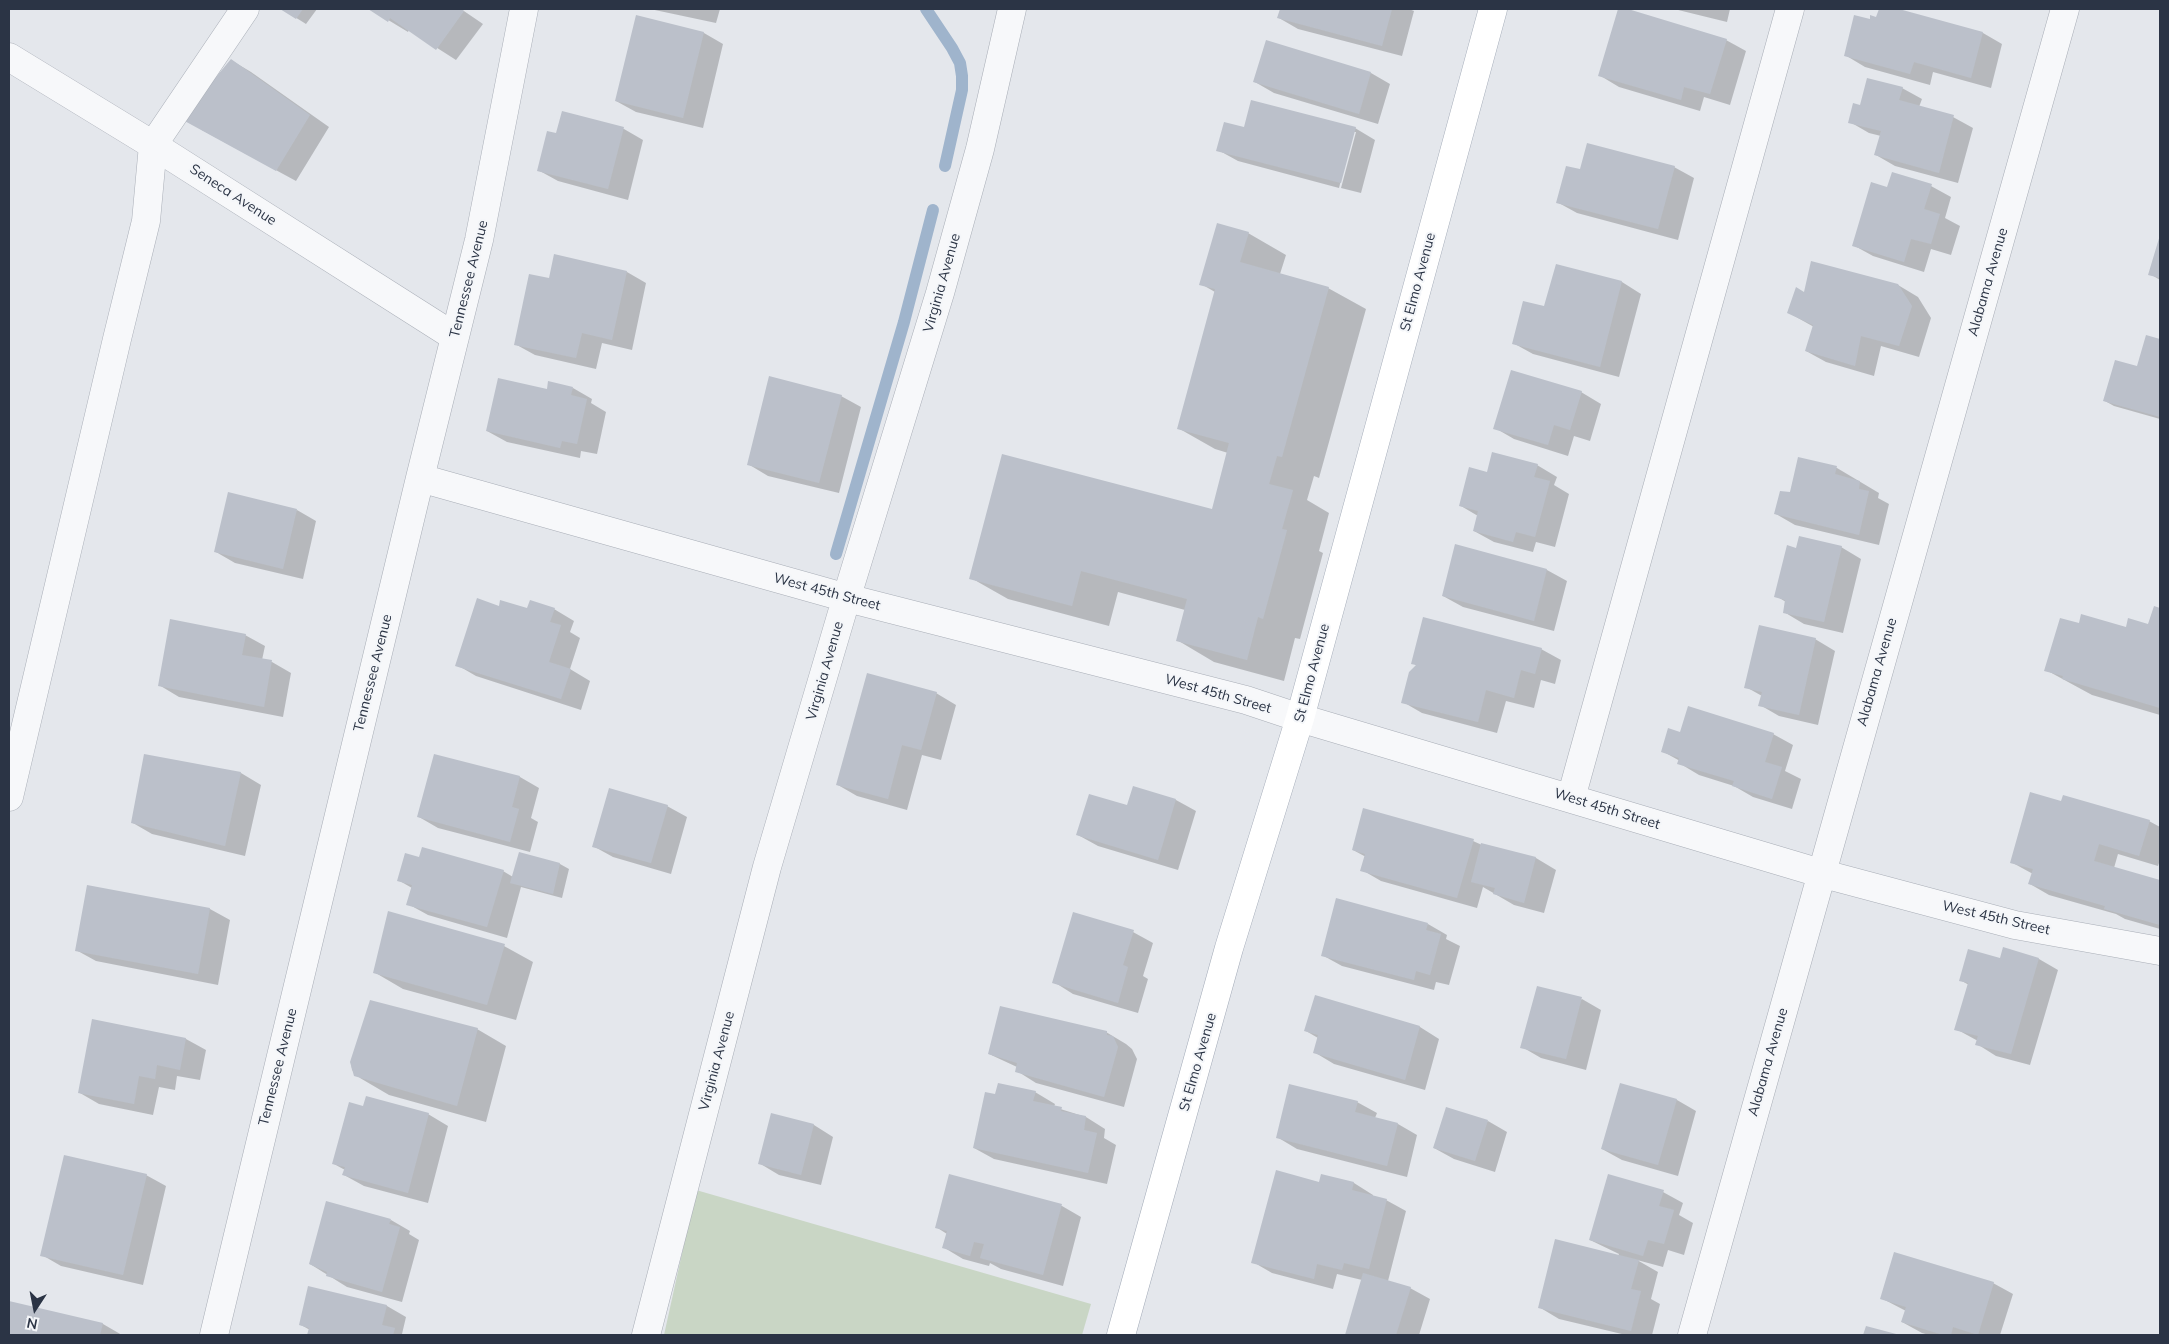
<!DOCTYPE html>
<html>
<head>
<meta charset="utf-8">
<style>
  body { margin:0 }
  #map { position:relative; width:2169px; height:1344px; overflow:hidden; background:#e4e7ec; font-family:Mulish,sans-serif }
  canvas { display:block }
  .frame { position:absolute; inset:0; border:10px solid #2b3445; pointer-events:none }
  .north { position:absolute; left:10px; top:1284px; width:50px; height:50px; -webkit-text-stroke:4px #f4f6f9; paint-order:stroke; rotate:191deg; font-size:14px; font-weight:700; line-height:20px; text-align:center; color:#2b3445 }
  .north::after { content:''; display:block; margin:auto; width:18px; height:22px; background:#2b3445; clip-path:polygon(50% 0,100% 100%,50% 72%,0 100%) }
</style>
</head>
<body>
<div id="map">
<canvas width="2169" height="1344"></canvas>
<div class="frame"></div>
<div class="north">N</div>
</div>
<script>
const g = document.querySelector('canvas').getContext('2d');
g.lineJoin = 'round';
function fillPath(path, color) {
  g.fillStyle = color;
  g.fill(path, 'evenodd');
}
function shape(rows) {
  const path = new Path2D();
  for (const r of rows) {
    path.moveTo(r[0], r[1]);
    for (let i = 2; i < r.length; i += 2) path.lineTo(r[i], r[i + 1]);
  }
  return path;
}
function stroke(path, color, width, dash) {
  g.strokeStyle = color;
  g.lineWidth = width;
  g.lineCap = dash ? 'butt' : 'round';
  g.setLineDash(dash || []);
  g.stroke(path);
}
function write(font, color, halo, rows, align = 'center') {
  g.font = font + ' Mulish,sans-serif';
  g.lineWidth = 4;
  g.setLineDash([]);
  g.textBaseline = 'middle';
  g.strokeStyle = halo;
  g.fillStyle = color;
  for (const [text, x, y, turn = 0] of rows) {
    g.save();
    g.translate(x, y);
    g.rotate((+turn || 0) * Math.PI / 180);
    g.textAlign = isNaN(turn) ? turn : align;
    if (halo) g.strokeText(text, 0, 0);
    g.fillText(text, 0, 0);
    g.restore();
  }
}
const green = shape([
  [696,1190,1091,1304,1082,1335,664,1335]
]);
const shadow = shape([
  [282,9,317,9,306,24],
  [370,9,461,9,483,24,456,60,409,30,408,32],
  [650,9,720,9,716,23],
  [1281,9,1409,9,1414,11,1402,56,1298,29,1279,18],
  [1620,9,1726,40,1746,51,1730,105,1704,97,1700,111,1619,87,1599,75],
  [1674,9,1730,9,1727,22],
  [1880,9,1895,9,1983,33,2002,44,1991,88,1933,72,1930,85,1865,67,1845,55,1870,21,1877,18],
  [637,16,704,33,723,44,703,128,636,112,616,101],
  [1267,42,1371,73,1390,84,1378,124,1274,93,1255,82],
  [231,60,251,72,329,127,296,181,202,130],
  [1902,88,1922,99,1919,107,1953,117,1973,128,1958,183,1895,166,1876,155,1881,136,1869,133,1850,122,1861,106],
  [563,113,624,129,643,140,628,200,558,181,538,170,557,135],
  [1355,128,1375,140,1361,193,1341,188,1356,132,1353,132,1339,188,1238,161,1218,150,1245,129],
  [1674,167,1694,178,1678,240,1577,213,1557,202,1580,171],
  [1931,186,1951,197,1945,218,1960,226,1951,255,1931,249,1924,272,1873,256,1853,245,1888,188],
  [1248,233,1286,255,1280,274,1328,288,1366,309,1319,478,1314,476,1307,500,1329,513,1319,551,1323,553,1300,639,1295,638,1284,681,1214,662,1177,640,1185,610,1118,592,1109,626,1008,599,971,578,1213,510,1228,453,1215,449,1178,428,1215,292,1201,284],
  [2160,238,2160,280,2150,274],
  [1557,265,1622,282,1641,294,1619,377,1533,354,1513,343,1545,308],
  [627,272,646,283,632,350,602,343,596,369,535,355,515,344,550,279],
  [1898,285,1918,297,1931,318,1919,357,1881,346,1874,376,1826,362,1806,351,1814,327,1789,313,1805,293],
  [2147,337,2160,341,2160,419,2114,406,2105,401,2138,368],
  [573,388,592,399,591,403,606,412,597,454,581,451,580,458,507,442,487,431],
  [1581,392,1601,404,1590,441,1574,436,1568,456,1514,439,1495,428],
  [841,396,861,407,839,493,768,476,748,464],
  [1799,458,1837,468,1879,493,1878,498,1889,504,1879,545,1795,525,1776,514,1790,494],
  [1537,465,1557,477,1554,485,1569,494,1555,547,1536,542,1533,552,1494,542,1474,531,1478,516,1461,506,1488,473],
  [297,510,316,521,303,579,235,563,216,552],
  [1456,546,1547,570,1567,581,1554,631,1463,607,1443,596],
  [1841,547,1861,559,1843,633,1804,624,1784,612,1786,602,1776,596,1797,549],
  [500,607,528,610,554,609,574,621,570,632,580,638,570,669,590,681,581,710,476,676,457,665],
  [2154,608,2160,610,2160,715,2092,695,2046,670,2080,625,2126,628,2148,626],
  [245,635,265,646,262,660,272,662,291,673,283,717,179,697,159,685],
  [1815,639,1835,651,1818,725,1779,716,1760,705,1762,696,1746,687],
  [1541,649,1561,660,1555,684,1541,680,1534,708,1506,701,1497,733,1422,713,1403,702,1417,666,1413,663],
  [936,693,956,705,941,760,922,755,907,810,857,796,838,785],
  [1681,734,1773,734,1793,745,1785,771,1801,779,1792,809,1753,797,1734,786,1699,775,1679,763,1680,761,1662,751],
  [435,755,520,777,539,788,531,818,538,822,530,852,438,828,419,817],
  [145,756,241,773,261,785,245,856,152,834,133,823],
  [1134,788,1176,800,1196,811,1178,870,1098,846,1078,835,1128,806],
  [2062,803,2149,821,2160,827,2160,860,2158,866,2118,854,2114,868,2160,881,2160,929,2125,919,2116,914,2049,895,2030,884,2033,874,2011,862],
  [667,806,687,817,671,874,613,857,593,846],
  [1473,841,1482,845,1536,858,1556,870,1544,913,1514,905,1483,887,1477,908,1381,881,1362,870,1366,857,1353,850],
  [519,854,560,864,569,869,562,898,521,887,507,938,428,915,408,904,412,888,398,880,419,859,503,871,513,877],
  [88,886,210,909,230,920,218,985,96,961,76,950],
  [1428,924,1447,935,1446,939,1460,946,1449,985,1436,982,1434,990,1342,966,1322,955],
  [1133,932,1153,943,1143,976,1148,979,1138,1013,1073,994,1054,982],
  [504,946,533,962,516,1020,403,989,374,972],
  [2039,959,2058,970,2030,1065,1996,1056,1977,1044,1978,1041,1956,1029,1969,985,1960,980,2000,960],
  [1316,997,1420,1027,1439,1039,1425,1090,1334,1064,1314,1052,1318,1038,1306,1031],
  [1582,999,1601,1010,1586,1070,1541,1058,1522,1047],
  [93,1021,186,1039,206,1050,200,1080,177,1076,175,1090,159,1087,153,1115,99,1104,80,1093],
  [477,1029,506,1046,486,1122,389,1095,360,1078,352,1070,351,1062],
  [1106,1032,1126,1044,1132,1049,1137,1059,1124,1107,1036,1083,1017,1071,1017,1067,989,1054],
  [1621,1085,1677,1100,1696,1111,1678,1176,1622,1160,1602,1149],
  [1035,1092,1055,1104,1054,1107,1086,1117,1105,1129,1104,1138,1116,1145,1107,1184,994,1159,974,1148,996,1096],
  [1357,1102,1377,1113,1375,1118,1398,1124,1417,1135,1407,1177,1297,1149,1277,1137],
  [364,1107,428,1114,448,1126,428,1203,364,1186,344,1175,345,1170,334,1164],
  [772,1115,814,1125,833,1137,821,1185,779,1175,759,1163],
  [1488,1121,1507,1132,1495,1172,1454,1159,1434,1148],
  [146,1175,166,1186,143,1285,61,1266,42,1255],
  [1322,1175,1354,1183,1373,1195,1373,1197,1386,1200,1406,1211,1388,1281,1410,1288,1430,1299,1419,1335,1346,1335,1362,1280,1337,1274,1333,1289,1272,1273,1253,1262,1320,1183],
  [950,1176,1062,1206,1081,1217,1063,1286,1001,1269,990,1263,989,1266,963,1259,943,1247,947,1234,936,1227],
  [1663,1192,1683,1203,1679,1215,1693,1223,1684,1255,1668,1250,1663,1267,1637,1260,1658,1272,1651,1299,1660,1304,1652,1335,1626,1335,1559,1319,1539,1307,1618,1256,1619,1254,1590,1240],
  [391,1220,410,1231,409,1234,419,1240,402,1302,347,1287,310,1264],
  [1993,1283,2013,1294,2000,1335,1929,1335,1922,1333,1902,1322,1906,1311,1881,1298],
  [309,1287,387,1306,406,1317,402,1334,405,1335,309,1335,310,1330,301,1325],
  [9,1302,103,1324,122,1335,9,1335]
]);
const stream = shape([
  [926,9,952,48,960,63,962,76,962,90,945,166],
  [836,554,904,322,933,210]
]);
const building = shape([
  [280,9,303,9,296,19],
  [368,9,461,9,464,11,436,50,390,18,388,22],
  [1280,9,1392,9,1382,46,1277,18],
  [1618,9,1628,9,1727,39,1710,94,1684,87,1681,100,1598,76],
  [1879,9,1899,9,1983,32,1971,78,1914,62,1910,74,1844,56,1854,15,1870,19,1870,15,1876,17],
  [636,15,704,32,683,118,615,101],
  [1266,40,1371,72,1359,114,1253,82],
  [231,59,310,115,276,171,181,119],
  [1867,78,1903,87,1899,100,1954,115,1939,173,1874,155,1881,131,1848,123,1853,103,1860,105],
  [1251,100,1356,127,1341,183,1216,151,1224,122,1244,127],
  [562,111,624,127,608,189,537,171,547,131,556,133],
  [1587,143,1675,166,1658,229,1556,203,1566,166,1580,169],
  [1892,172,1932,184,1924,209,1940,214,1931,244,1911,239,1904,262,1852,246,1871,182,1887,187],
  [1217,223,1249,232,1240,262,1329,287,1282,457,1277,456,1269,484,1293,490,1282,529,1287,530,1263,619,1258,617,1247,660,1176,641,1187,599,1081,571,1072,606,969,579,1002,454,1212,509,1229,443,1177,429,1215,289,1199,285],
  [2160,235,2160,278,2148,275],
  [554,254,627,271,612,340,582,333,576,358,514,345,529,274,549,278],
  [1811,261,1898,284,1912,306,1899,346,1861,336,1855,366,1805,351,1813,325,1787,313,1796,287,1804,292],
  [1556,264,1622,281,1600,367,1512,344,1523,301,1544,306],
  [2146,335,2160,339,2160,417,2103,401,2115,360,2137,366],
  [1511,370,1582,391,1570,430,1554,425,1548,445,1493,429],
  [769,376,842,395,819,483,747,465],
  [498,378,547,389,548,381,573,387,571,395,587,399,577,444,562,441,560,448,486,431],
  [1492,452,1538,464,1534,477,1550,481,1535,537,1516,532,1513,542,1473,531,1478,511,1459,506,1469,467,1487,472],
  [1798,457,1837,466,1835,474,1860,481,1859,489,1869,491,1859,535,1774,514,1780,491,1790,492],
  [228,492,297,509,283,569,214,552],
  [1799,536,1842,546,1824,622,1783,613,1785,600,1774,597,1787,545,1796,548],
  [1455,544,1547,569,1534,621,1442,596],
  [477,598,499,606,500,600,527,608,530,600,555,608,550,622,561,625,549,662,571,669,561,699,455,666],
  [2154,606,2160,608,2160,708,2062,679,2063,676,2044,671,2060,618,2079,623,2081,614,2126,627,2128,618,2148,624],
  [1423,617,1542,648,1535,674,1521,670,1514,698,1486,690,1478,722,1401,703,1409,672,1416,665,1411,664],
  [170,619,246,634,242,655,272,660,264,707,158,686],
  [1759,625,1816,638,1799,715,1758,706,1762,692,1744,688],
  [867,673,937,692,921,750,902,745,888,799,836,785],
  [1688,706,1774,733,1765,762,1782,767,1772,799,1732,786,1734,781,1677,764,1679,758,1661,752,1668,728,1680,732],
  [144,754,241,772,225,846,131,823],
  [434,754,520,776,512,807,519,809,510,842,417,817],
  [1133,786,1176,799,1158,860,1076,835,1089,794,1127,805],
  [609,788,668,805,651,863,592,847],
  [2030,792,2061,801,2063,795,2150,820,2139,856,2099,844,2094,861,2160,880,2160,925,2104,909,2105,906,2028,884,2033,869,2010,863],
  [1363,808,1474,839,1457,898,1360,871,1365,854,1352,850],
  [1481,843,1536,857,1524,903,1493,894,1495,888,1471,882],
  [422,847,504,870,487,927,406,905,412,885,397,881,405,853,419,857],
  [519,852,560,863,553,894,510,883],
  [87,885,210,908,198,974,75,951],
  [1336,898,1428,923,1426,930,1441,934,1430,975,1416,971,1414,980,1321,956],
  [388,911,505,944,487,1005,373,973],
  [1073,912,1134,930,1123,965,1128,967,1118,1003,1052,983],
  [2003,947,2039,958,2011,1054,1975,1045,1978,1036,1954,1030,1968,983,1959,981,1968,949,2000,958],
  [1537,986,1582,997,1566,1059,1520,1048],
  [1315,995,1420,1026,1405,1080,1313,1053,1318,1035,1304,1031],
  [370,1000,478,1028,457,1106,354,1076,350,1062],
  [1000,1006,1107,1031,1107,1035,1113,1036,1118,1047,1104,1097,1015,1072,1017,1063,988,1054],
  [92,1019,186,1038,180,1070,157,1065,155,1079,139,1076,134,1104,78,1093],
  [998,1083,1036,1091,1033,1101,1062,1107,1061,1111,1086,1116,1084,1130,1097,1133,1088,1173,973,1148,985,1092,995,1094],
  [1620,1083,1677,1099,1658,1165,1601,1149],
  [1289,1084,1358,1101,1355,1112,1398,1123,1387,1166,1276,1138],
  [366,1096,429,1113,408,1193,342,1175,345,1167,332,1164,349,1102,363,1106],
  [1446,1107,1488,1120,1475,1161,1433,1148],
  [771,1113,814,1124,801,1175,758,1164],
  [64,1155,147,1174,123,1275,40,1256],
  [1276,1170,1319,1182,1321,1174,1354,1182,1352,1190,1387,1199,1369,1269,1344,1263,1342,1270,1317,1264,1314,1279,1251,1263],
  [949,1174,1062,1204,1043,1275,980,1258,984,1244,974,1242,970,1256,942,1248,947,1231,935,1228],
  [1608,1174,1664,1190,1659,1206,1674,1210,1664,1244,1648,1240,1643,1256,1589,1240],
  [326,1201,391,1219,389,1224,400,1227,382,1292,326,1276,327,1272,309,1264],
  [1555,1239,1639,1260,1631,1289,1641,1291,1631,1331,1538,1308],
  [1894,1252,1994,1282,1978,1335,1953,1327,1951,1335,1943,1335,1901,1322,1906,1307,1880,1299],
  [1363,1273,1411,1287,1396,1335,1345,1335],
  [308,1286,387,1305,382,1325,395,1328,393,1335,307,1335,309,1328,299,1325],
  [9,1301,103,1323,100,1335,9,1335],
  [1866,1326,1900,1335,1863,1335]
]);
const minor = shape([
  [9,57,153,145,455,337],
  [420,478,847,598,1246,700,1300,718,1820,873,2015,925,2160,951],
  [9,797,117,339,146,221,153,145,245,9],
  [1571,798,1790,9],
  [214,1335,420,478,479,240,524,9],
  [646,1335,767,867,847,596,940,293,980,149,1012,9],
  [1692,1335,2065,9]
]);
const major = shape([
  [1121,1335,1229,948,1300,718,1493,9]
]);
const streetNames = [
  ["Seneca Avenue",233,195,33],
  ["Tennessee Avenue",469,279,-76],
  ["St Elmo Avenue",1418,282,-75],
  ["Alabama Avenue",1988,282,-74],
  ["Virginia Avenue",942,283,-74],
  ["West 45th Street",827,592,15],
  ["Virginia Avenue",825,671,-74],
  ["Alabama Avenue",1877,672,-74],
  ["Tennessee Avenue",373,673,-76],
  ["St Elmo Avenue",1312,673,-75],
  ["West 45th Street",1218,694,16],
  ["West 45th Street",1607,809,17],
  ["West 45th Street",1996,918,13],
  ["Virginia Avenue",717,1061,-75],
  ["St Elmo Avenue",1198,1062,-74],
  ["Alabama Avenue",1768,1062,-74],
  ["Tennessee Avenue",278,1067,-76]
];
fillPath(green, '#c9d6c5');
fillPath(shadow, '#0003');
stroke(stream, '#9fb4cc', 12);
fillPath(building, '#bbc0ca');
stroke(minor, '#a9aeb7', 29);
stroke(major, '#a3abb8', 29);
stroke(minor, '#f7f8fa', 28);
stroke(major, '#fff', 28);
write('14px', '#2b3445', '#f4f6f9', streetNames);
</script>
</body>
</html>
